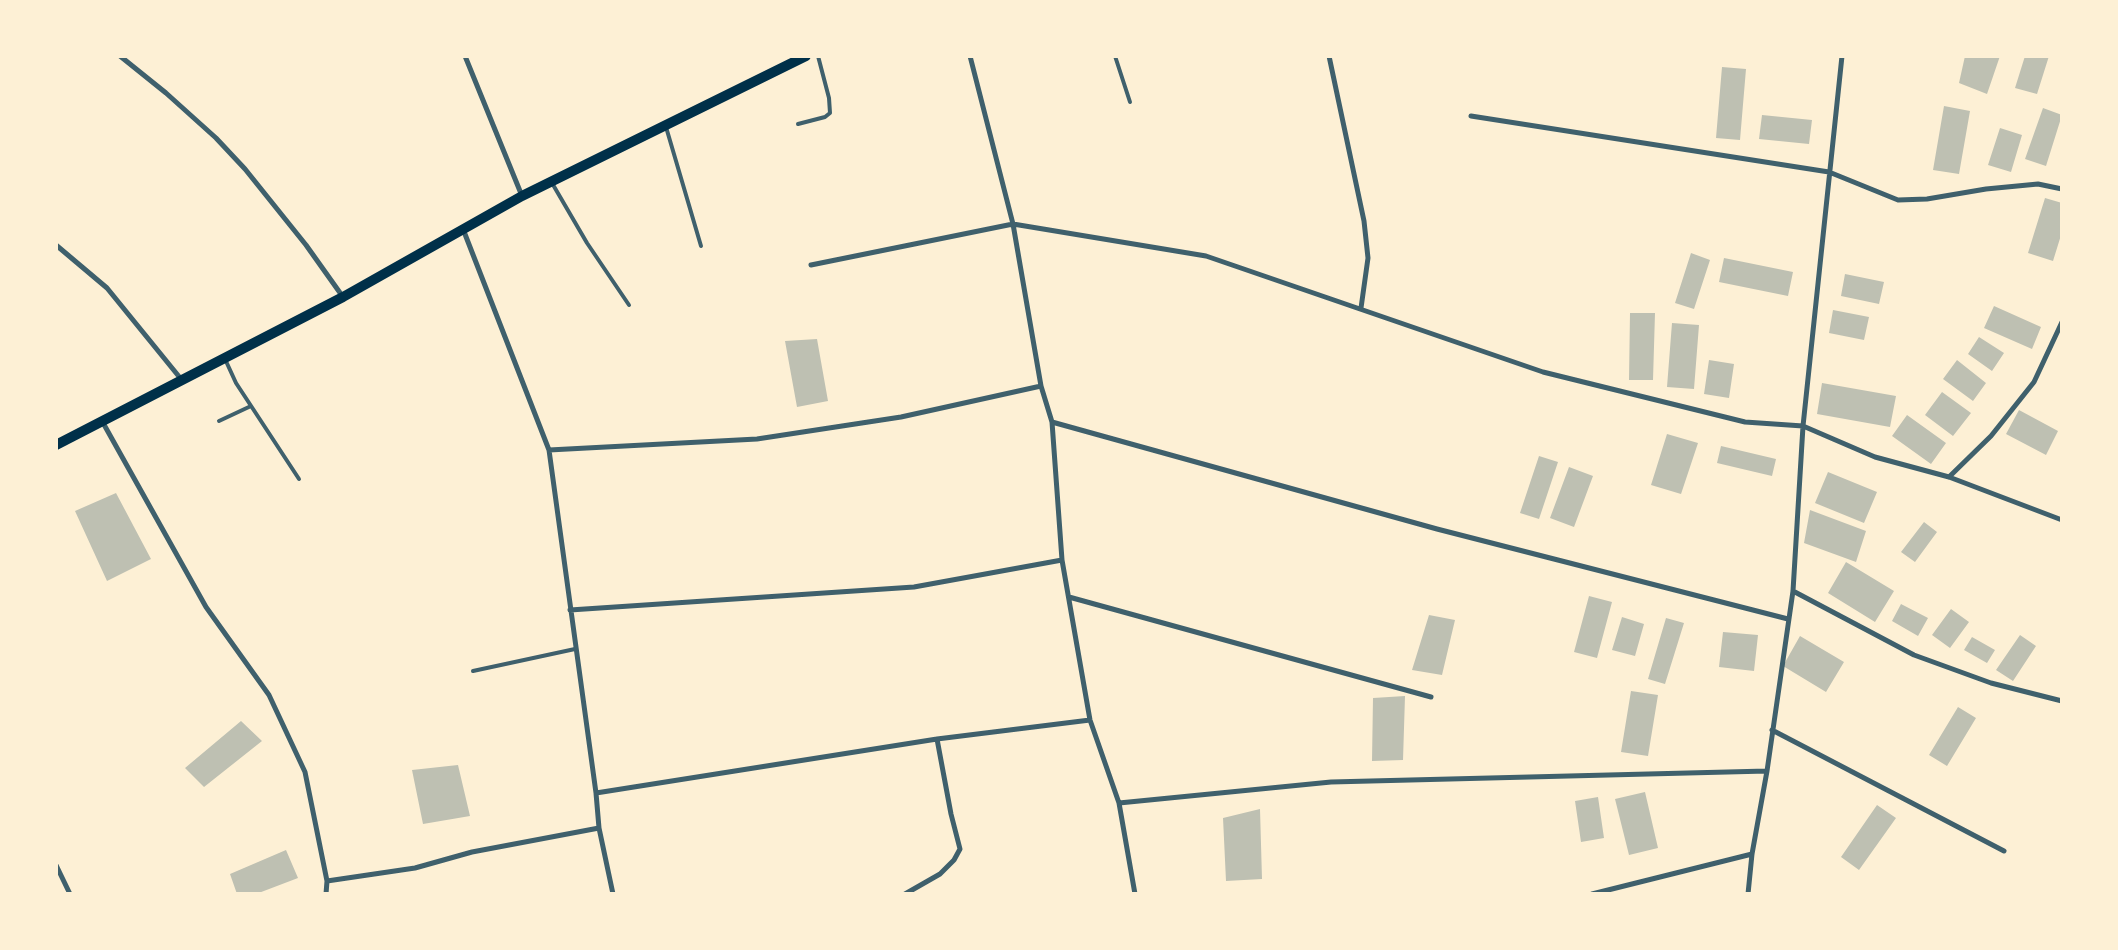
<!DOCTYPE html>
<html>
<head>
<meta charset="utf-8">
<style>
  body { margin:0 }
  #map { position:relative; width:2118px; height:950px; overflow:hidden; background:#fdf0d5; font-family:Spectral,serif }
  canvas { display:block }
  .frame { position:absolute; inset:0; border:58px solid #fdf0d5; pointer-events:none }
</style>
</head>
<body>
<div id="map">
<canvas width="2118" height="950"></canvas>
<div class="frame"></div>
</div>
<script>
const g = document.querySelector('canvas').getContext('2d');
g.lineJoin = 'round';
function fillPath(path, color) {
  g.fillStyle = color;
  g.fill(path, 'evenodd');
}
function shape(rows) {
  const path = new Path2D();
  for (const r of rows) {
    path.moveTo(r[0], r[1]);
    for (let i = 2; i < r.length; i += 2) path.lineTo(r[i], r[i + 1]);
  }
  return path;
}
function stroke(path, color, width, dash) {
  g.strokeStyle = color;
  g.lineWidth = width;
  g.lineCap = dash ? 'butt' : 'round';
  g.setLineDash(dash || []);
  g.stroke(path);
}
const building = shape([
  [1965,56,2000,56,1987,94,1959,83],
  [2025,56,2049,56,2037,94,2015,88],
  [1722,67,1746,69,1740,140,1716,138],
  [1944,106,1970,111,1959,174,1933,170],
  [2043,108,2062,115,2046,166,2025,159],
  [1762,115,1812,120,1809,144,1759,139],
  [2000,128,2022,135,2011,172,1988,165],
  [2045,198,2062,203,2062,232,2053,261,2028,253],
  [1691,253,1710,260,1694,309,1675,303],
  [1724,258,1793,272,1788,296,1719,282],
  [1845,274,1884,282,1879,304,1841,296],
  [1994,306,2041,327,2032,349,1984,328],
  [1833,310,1869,317,1864,340,1829,333],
  [1630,313,1655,313,1653,380,1629,380],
  [1672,323,1699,325,1694,389,1667,387],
  [1979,337,2004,353,1992,371,1968,354],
  [817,339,828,401,797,407,785,341],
  [1709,360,1734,364,1729,398,1704,394],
  [1957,360,1986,383,1973,401,1943,379],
  [1822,383,1896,396,1890,427,1817,414],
  [1942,392,1971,413,1953,436,1925,415],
  [2019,410,2058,431,2046,455,2006,434],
  [1907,415,1946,443,1931,464,1892,436],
  [1667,434,1698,443,1681,494,1651,485],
  [1721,446,1776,459,1772,476,1717,463],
  [1539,456,1558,462,1539,519,1520,513],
  [1569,467,1593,476,1574,527,1550,518],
  [1828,472,1877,492,1864,523,1815,503],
  [116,493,151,559,107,581,75,511],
  [1810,510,1866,531,1856,562,1804,543],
  [1924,522,1937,532,1915,562,1901,552],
  [1846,562,1894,591,1875,622,1828,593],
  [1589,596,1612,602,1597,658,1574,652],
  [1901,604,1928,618,1918,636,1892,621],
  [1951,609,1969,622,1950,648,1932,635],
  [1429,615,1455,620,1442,675,1412,670],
  [1622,617,1644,624,1635,656,1612,650],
  [1666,618,1684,623,1665,684,1648,679],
  [1723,632,1758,635,1754,671,1719,667],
  [2020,635,2036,646,2013,681,1996,670],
  [1800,636,1844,662,1826,692,1783,666],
  [1972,637,1995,650,1987,663,1964,650],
  [1631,691,1658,695,1648,756,1621,752],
  [1405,696,1403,760,1372,761,1373,698],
  [1958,707,1976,718,1947,766,1929,755],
  [241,721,262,741,204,787,185,768],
  [458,765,470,816,423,824,412,770],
  [1645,792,1658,848,1629,855,1615,799],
  [1598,797,1604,838,1581,842,1575,801],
  [1877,805,1896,818,1859,870,1841,857],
  [1260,809,1262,879,1226,881,1223,818],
  [286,850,298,878,256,894,237,894,230,874]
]);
const service = shape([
  [1115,56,1130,102],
  [798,124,825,117,830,113,829,98,818,56],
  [666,127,701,246],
  [552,183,587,243,629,305],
  [225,359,236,383,299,479],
  [219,421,251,406],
  [473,671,575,649]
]);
const minor = shape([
  [120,56,166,93,216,138,245,169,306,245,343,297],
  [465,56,522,196],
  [970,56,1013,224,1041,386,1052,422,1062,560,1090,720,1119,803,1135,894],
  [1329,56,1364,221,1368,258,1361,308],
  [1471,116,1829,172,1898,200,1927,199,1986,189,2038,184,2062,189],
  [463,229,549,450,596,793,599,828,613,894],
  [56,245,107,288,181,379],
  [811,265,1013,224,1206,256,1543,372,1745,422,1803,426,1875,457,1949,477,2062,520],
  [102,421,206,607,269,695,305,772,327,881,326,894],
  [1052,422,1437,529,1788,619],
  [549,450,757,439,901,417,1041,386],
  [1949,477,1991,436,2034,382,2062,322],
  [1793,591,1914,655,1991,683,2062,701],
  [1069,597,1431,697],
  [570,610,914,587,1062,560],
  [1772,730,2004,851],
  [596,793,937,739,1090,720],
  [1119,803,1331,782,1767,771],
  [56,865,70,894],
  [327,881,415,868,472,852,599,828],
  [905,894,940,874,954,860,960,849,951,814,937,739],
  [1592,894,1752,854],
  [1748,894,1752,854,1767,771,1793,591,1803,426,1842,56]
]);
const secondary = shape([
  [56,445,343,297,522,196,806,56]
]);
fillPath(building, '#bec0b2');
stroke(service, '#3f606c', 4);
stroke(minor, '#3f606c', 5);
stroke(secondary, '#003049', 10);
</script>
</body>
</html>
